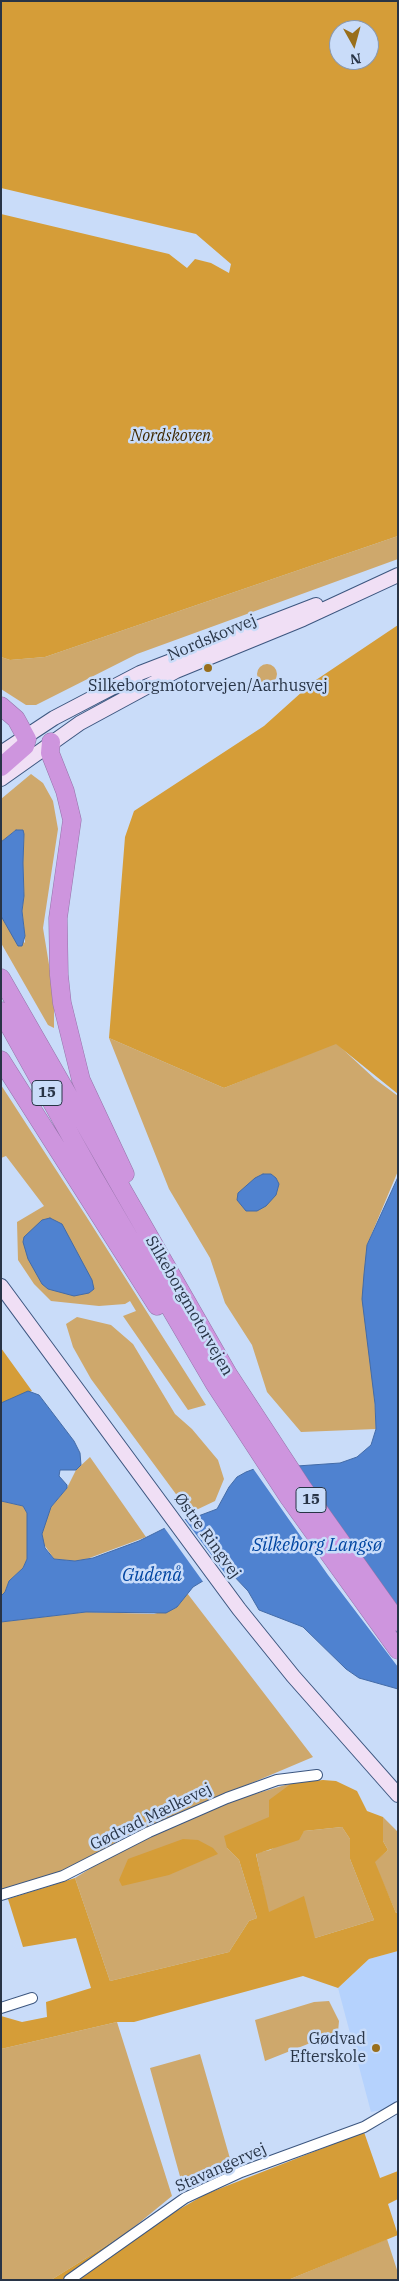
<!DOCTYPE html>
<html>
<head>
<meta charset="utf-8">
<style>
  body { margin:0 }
  #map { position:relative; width:399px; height:2281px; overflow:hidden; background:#c9dcf9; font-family:"IBM Plex Serif",serif }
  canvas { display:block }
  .frame { position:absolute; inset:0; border:2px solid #283446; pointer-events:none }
  .north { position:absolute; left:329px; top:20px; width:50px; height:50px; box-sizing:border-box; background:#c9dcf9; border:1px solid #8999b1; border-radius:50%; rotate:173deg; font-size:14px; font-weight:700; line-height:20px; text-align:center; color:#283446 }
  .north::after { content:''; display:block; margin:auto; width:18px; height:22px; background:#996f1c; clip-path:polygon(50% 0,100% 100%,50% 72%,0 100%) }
</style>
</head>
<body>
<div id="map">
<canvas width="399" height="2281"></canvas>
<div class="frame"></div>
<div class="north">N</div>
</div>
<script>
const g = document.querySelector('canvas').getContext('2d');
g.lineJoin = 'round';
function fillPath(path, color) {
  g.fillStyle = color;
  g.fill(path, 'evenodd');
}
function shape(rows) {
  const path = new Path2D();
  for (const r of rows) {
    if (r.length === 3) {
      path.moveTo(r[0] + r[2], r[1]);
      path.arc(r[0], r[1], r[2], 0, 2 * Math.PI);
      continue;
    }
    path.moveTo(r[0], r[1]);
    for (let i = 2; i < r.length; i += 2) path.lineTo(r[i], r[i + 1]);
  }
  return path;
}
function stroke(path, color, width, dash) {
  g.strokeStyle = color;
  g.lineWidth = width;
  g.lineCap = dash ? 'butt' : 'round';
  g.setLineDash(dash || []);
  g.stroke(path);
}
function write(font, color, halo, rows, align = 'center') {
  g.font = font + ' "IBM Plex Serif",serif';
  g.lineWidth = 5;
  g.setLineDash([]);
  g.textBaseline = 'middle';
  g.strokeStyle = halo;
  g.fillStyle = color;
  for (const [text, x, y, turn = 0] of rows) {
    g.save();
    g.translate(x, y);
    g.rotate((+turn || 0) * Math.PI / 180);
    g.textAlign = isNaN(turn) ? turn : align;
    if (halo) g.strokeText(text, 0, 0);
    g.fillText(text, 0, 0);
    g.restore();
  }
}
const built = shape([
  [398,1951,398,2107,371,2112,338,1988,369,1959]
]);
const green = shape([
  [398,536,398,559,137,654,36,705,26,705,1,689,1,657,10,660,45,657],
  [267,674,10],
  [31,774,43,783,53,801,58,829,43,928,54,995,54,1028,48,1025,1,943,1,916,9,929,25,943,25,936,22,911,24,896,23,863,24,834,16,830,1,842,1,799],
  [109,1038,224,1088,336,1043,375,1079,398,1096,398,1171,367,1245,376,1429,301,1432,267,1392,252,1345,225,1303,210,1258,169,1189],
  [1,1085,86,1216,206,1405,188,1410,123,1316,136,1311,130,1301,125,1304,99,1306,51,1301,34,1284,18,1260,17,1222,44,1206,6,1156,1,1158],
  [77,1317,111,1325,133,1344,175,1414,192,1429,218,1460,224,1479,215,1501,194,1511,184,1505,91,1379,73,1347,66,1324],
  [90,1457,146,1537,84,1560,75,1561,54,1559,43,1543,42,1534,46,1519,51,1507,67,1488,76,1470],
  [1,1501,23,1506,27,1513,27,1559,23,1568,9,1581,5,1592,1,1596],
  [187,1593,313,1757,124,1837,93,1857,55,1875,1,1892,1,1622,86,1612,154,1614,177,1607],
  [292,1783,270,1817,227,1848,239,1860,257,1918,249,1921,229,1952,110,1981,75,1878,107,1858,191,1818,241,1798],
  [383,1817,398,1832,398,1912,396,1913,374,1862,388,1850,383,1841],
  [342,1827,350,1839,350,1859,374,1920,315,1938,268,1912,256,1853,270,1850,304,1831],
  [329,2001,339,2021,338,2032,265,2061,255,2020,314,2002],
  [117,2022,172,2196,128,2232,51,2280,1,2280,1,2049],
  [200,2054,231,2162,181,2180,150,2068],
  [387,2239,398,2273,398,2280,288,2280]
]);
const forest = shape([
  [1,1,398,1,398,536,45,657,10,660,1,657,1,214,169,254,187,268,195,259,211,263,229,273,231,264,196,234,1,188],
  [339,30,369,30,369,60,339,60],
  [398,625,398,1094,336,1044,224,1088,109,1038,125,837,134,811,264,726,313,682],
  [1,1348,32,1391,1,1403],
  [323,1780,336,1781,357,1791,367,1811,383,1817,383,1841,388,1850,375,1862,396,1913,398,1912,398,1951,369,1959,338,1988,303,1976,134,2022,117,2022,1,2049,1,2016,22,2022,47,2017,46,2002,91,1988,76,1938,23,1947,8,1899,75,1878,110,1981,229,1952,249,1921,257,1918,239,1860,227,1848,224,1836,269,1817,269,1800,292,1783],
  [342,1827,350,1839,350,1859,374,1920,315,1938,304,1896,269,1912,256,1854,299,1840,304,1831],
  [183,1839,198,1840,213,1848,218,1854,169,1875,122,1886,119,1880,128,1859],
  [364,2132,380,2178,398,2171,398,2199,388,2204,398,2235,288,2280,51,2280,128,2232,171,2214,206,2194]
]);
const water = shape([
  [16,830,23,830,24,834,23,863,24,896,22,911,25,936,22,946,18,946,1,916,1,842,16,830],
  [263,1174,271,1174,276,1178,279,1184,276,1195,266,1206,257,1211,246,1211,237,1200,238,1193,255,1178,263,1174],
  [398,1177,398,1689,359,1678,346,1669,303,1627,259,1610,248,1591,231,1573,216,1573,193,1587,177,1607,166,1613,86,1612,1,1622,1,1596,5,1592,9,1581,23,1568,27,1559,27,1513,23,1506,1,1501,1,1403,28,1391,39,1395,74,1441,80,1453,81,1465,76,1470,60,1470,59,1476,67,1485,67,1488,51,1507,42,1534,45,1548,54,1559,75,1561,93,1558,139,1541,179,1521,193,1518,217,1509,229,1487,237,1477,246,1472,254,1469,340,1463,357,1457,371,1445,376,1429,375,1404,362,1299,364,1274,367,1245,398,1177],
  [50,1218,62,1224,92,1280,94,1289,89,1293,74,1296,48,1289,42,1284,28,1259,23,1242,24,1237,42,1220,50,1218]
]);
const pier = shape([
  [276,1465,398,1640,398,1667,328,1575,252,1467],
  [183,1517,227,1576,217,1576,204,1583,163,1526]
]);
const street = shape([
  [1,1895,63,1876,149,1832,227,1798,277,1780,317,1775],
  [1,2008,32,1998],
  [69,2280,185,2198,241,2172,364,2127,398,2107]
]);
const secondary = shape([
  [1,753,54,718,140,673,316,605],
  [1,779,80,723,176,671,303,619,398,575],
  [1,1286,239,1609,293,1676,398,1795]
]);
const highway = shape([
  [1,706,16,719,27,739,25,746,1,767],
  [51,742,50,753,65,791,72,820,58,918,59,975,62,1003,81,1080,125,1174],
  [1,978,228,1374,302,1487,398,1622],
  [1,1011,93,1176,214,1383,289,1498,398,1650],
  [1,1060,157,1306]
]);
const markers = [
  [208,668,5,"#996f1c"],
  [376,2048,5,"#996f1c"]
];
const shields = [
  [47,1093,30],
  [311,1500,30]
];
const shieldNames = [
  ["15",47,1093],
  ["15",311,1500]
];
const parkNames = [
  ["Nordskoven",171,436]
];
const streetNames = [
  ["Nordskovvej",212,638,-23],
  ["Silkeborgmotorvejen",189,1306,60],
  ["Østre Ringvej",207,1536,54],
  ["Gødvad Mælkevej",151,1817,-26],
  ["Stavangervej",221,2168,-24]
];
const poiNames = [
  ["Silkeborgmotorvejen/Aarhusvej",208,686],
  ["Gødvad",366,2039,"right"],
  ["Efterskole",366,2057,"right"]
];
const waterNames = [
  ["Silkeborg Langsø",317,1546],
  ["Gudenå",152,1576]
];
fillPath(built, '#b5d2fd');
fillPath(green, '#cea86c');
fillPath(forest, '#d59d38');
fillPath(water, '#4f82d0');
stroke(water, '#436ba7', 1);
fillPath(pier, '#c9dcf9');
stroke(street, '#3c567f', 12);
stroke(secondary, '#3c567f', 16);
stroke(highway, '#9473a9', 19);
stroke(street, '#fff', 10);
stroke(secondary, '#f0dff5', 14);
stroke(highway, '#ce95de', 18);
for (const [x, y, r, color] of markers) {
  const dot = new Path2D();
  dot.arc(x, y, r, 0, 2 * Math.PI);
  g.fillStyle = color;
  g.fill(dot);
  stroke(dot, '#c9dcf9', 2);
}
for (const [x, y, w] of shields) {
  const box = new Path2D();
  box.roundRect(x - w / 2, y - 12.5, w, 25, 4);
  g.fillStyle = '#c9dcf9';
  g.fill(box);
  stroke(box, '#283446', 1);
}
write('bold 15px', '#283446', null, shieldNames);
write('italic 16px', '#3f2900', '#c9dcf9', parkNames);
write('16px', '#283446', '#c9dcf9', streetNames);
write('16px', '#283446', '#c9dcf9', poiNames);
write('italic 18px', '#0045a1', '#c9dcf9', waterNames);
</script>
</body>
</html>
